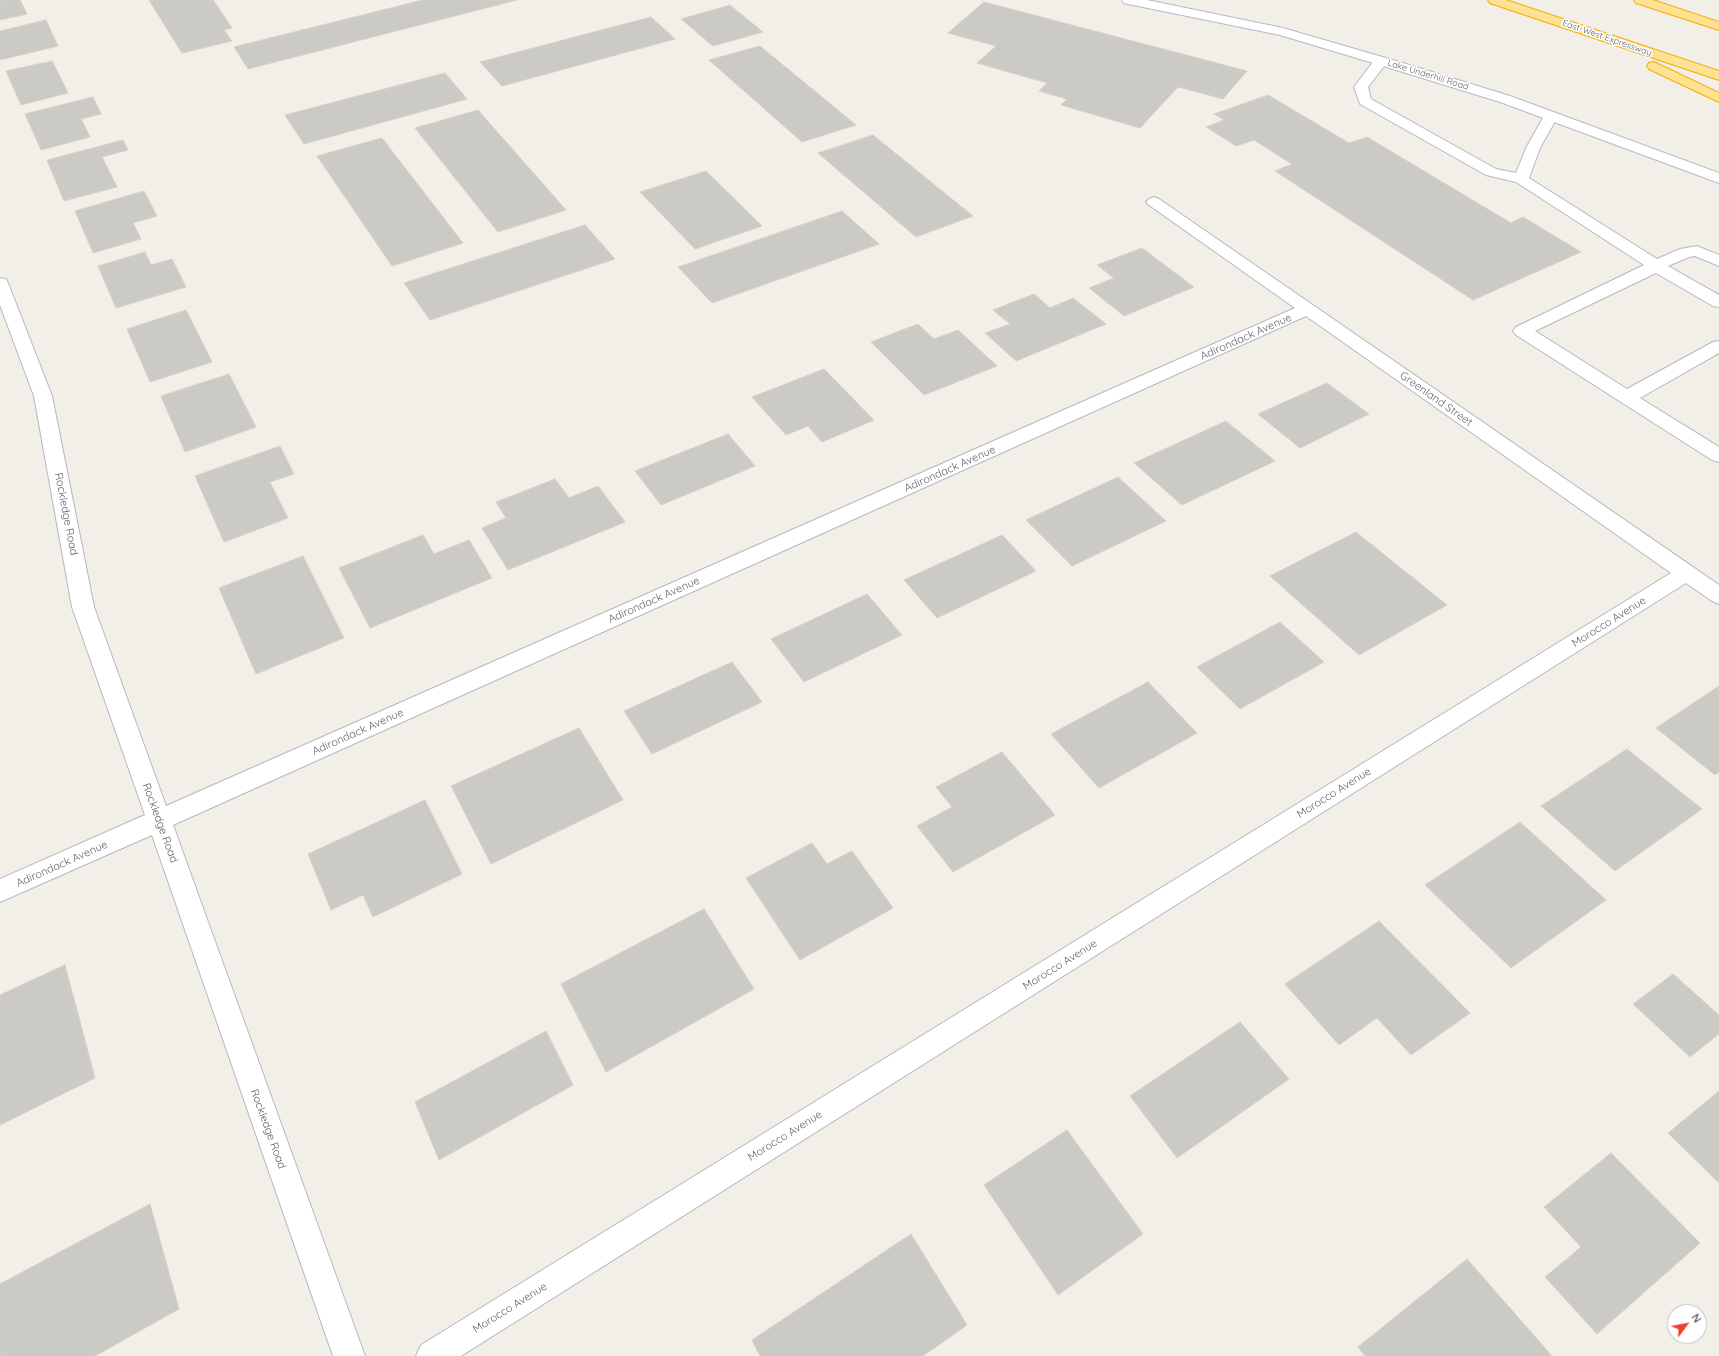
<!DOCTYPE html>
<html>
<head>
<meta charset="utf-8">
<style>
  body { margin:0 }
  #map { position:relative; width:1719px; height:1356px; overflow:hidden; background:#f1efe8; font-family:Quicksand,sans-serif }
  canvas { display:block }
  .north { position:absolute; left:1667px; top:1304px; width:40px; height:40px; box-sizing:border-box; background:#fff; border:1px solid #bfc1c3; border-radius:50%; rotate:58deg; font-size:11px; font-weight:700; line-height:16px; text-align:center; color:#5f6368 }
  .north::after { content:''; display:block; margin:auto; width:14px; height:18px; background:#ea4335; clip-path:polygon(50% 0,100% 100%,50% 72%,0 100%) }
</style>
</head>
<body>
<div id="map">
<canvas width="1719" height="1356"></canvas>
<div class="north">N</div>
</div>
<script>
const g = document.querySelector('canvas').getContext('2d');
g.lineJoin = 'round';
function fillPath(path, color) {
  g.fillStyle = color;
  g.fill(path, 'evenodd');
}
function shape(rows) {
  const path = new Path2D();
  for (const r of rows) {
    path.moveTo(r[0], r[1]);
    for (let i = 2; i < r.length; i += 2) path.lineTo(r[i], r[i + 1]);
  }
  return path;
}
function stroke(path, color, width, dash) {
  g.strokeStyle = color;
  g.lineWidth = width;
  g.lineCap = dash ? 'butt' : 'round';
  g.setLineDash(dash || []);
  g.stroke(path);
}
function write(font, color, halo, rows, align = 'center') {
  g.font = font + ' Quicksand,sans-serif';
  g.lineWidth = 3;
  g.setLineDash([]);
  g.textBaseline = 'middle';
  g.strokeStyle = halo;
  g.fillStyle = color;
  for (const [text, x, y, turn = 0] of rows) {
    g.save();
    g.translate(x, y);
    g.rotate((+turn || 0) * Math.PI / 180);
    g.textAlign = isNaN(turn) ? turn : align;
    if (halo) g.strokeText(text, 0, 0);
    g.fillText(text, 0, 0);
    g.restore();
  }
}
const building = shape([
  [0,0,20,0,27,14,0,20,0,0],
  [149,0,213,0,232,28,224,30,232,41,182,53,149,0],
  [423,0,517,0,248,69,234,47,423,0],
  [984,2,1247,71,1223,99,1178,87,1140,128,1061,105,1067,99,1039,91,1047,83,977,63,996,46,948,33,984,2],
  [730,5,763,32,713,46,681,19,730,5],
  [651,17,675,39,502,86,480,62,651,17],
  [46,20,58,46,0,60,0,31,46,20],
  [760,46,856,125,802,142,709,60,760,46],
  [52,61,68,93,21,105,6,71,52,61],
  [445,73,467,99,304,144,285,115,445,73],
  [1268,95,1349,143,1367,137,1511,223,1523,217,1581,252,1473,300,1275,171,1292,164,1254,140,1236,146,1206,127,1224,120,1214,114,1268,95],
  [93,97,101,114,81,119,90,137,41,150,25,114,93,97],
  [478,110,566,210,498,232,415,128,478,110],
  [873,135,973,216,916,237,818,153,873,135],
  [382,138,463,243,392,266,317,156,382,138],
  [123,140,128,150,102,157,117,187,64,201,47,160,123,140],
  [706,171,762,226,695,249,640,192,706,171],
  [144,191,157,216,133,223,141,239,93,253,75,211,144,191],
  [842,211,879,244,712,303,678,267,842,211],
  [585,225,615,259,430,320,404,283,585,225],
  [1142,248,1194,287,1124,316,1089,288,1114,278,1097,265,1142,248],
  [145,252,151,265,172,259,186,287,116,308,98,266,145,252],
  [1034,294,1050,308,1073,298,1106,324,1016,361,985,333,1010,324,993,310,1034,294],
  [186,310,212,362,150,382,127,329,186,310],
  [918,324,934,339,958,330,997,366,924,395,871,342,918,324],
  [824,369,874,420,822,442,808,426,786,435,752,397,824,369],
  [229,374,256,427,185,452,161,396,229,374],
  [1327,383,1369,414,1300,448,1258,414,1327,383],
  [1226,421,1275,461,1182,505,1134,463,1226,421],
  [728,434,755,466,661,505,635,471,728,434],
  [280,446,294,474,270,482,288,518,224,542,195,476,280,446],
  [1118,477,1166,521,1072,566,1026,520,1118,477],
  [555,479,569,498,598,486,625,522,508,570,482,528,506,518,496,502,555,479],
  [1356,532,1447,605,1359,655,1270,576,1356,532],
  [423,535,434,554,469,540,492,578,370,628,339,568,423,535],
  [1002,535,1036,571,937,618,904,580,1002,535],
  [303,556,344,638,256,674,219,588,303,556],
  [867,594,902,635,804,682,771,639,867,594],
  [1280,622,1324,662,1240,709,1197,667,1280,622],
  [732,662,762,702,652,754,624,711,732,662],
  [1148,682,1197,733,1099,788,1051,734,1148,682],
  [1719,686,1719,772,1715,775,1656,728,1719,686],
  [579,728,623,800,491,864,451,786,579,728],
  [1627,749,1702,809,1615,871,1541,806,1627,749],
  [1002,752,1055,815,953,872,917,826,952,807,936,787,1002,752],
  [425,800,462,874,373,917,363,895,331,910,308,854,425,800],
  [1520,822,1606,900,1511,968,1425,885,1520,822],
  [812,843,827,864,852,851,893,908,800,960,746,878,812,843],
  [704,909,754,989,606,1072,561,984,704,909],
  [1379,921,1470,1013,1411,1055,1377,1018,1339,1045,1285,984,1379,921],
  [65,965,95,1078,0,1125,0,995,65,965],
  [1673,974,1719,1015,1719,1034,1690,1057,1633,1004,1673,974],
  [1240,1022,1289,1079,1177,1158,1130,1096,1240,1022],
  [546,1031,573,1085,439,1160,415,1102,546,1031],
  [1719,1091,1719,1183,1668,1133,1719,1091],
  [1067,1130,1143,1234,1058,1295,984,1185,1067,1130],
  [1611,1153,1700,1243,1597,1334,1545,1277,1581,1247,1544,1207,1611,1153],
  [150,1204,179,1309,95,1356,0,1356,0,1284,150,1204],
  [911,1234,967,1325,923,1356,760,1356,752,1340,911,1234],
  [1467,1259,1552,1356,1365,1356,1358,1347,1467,1259]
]);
const service = shape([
  [1381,57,1386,58,1388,61,1368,87,1371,99,1496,169,1516,173,1526,148,1544,116,1546,113,1551,112,1556,113,1558,116,1540,148,1529,178,1657,259,1680,249,1697,246,1719,255,1719,266,1695,256,1689,257,1668,266,1719,295,1719,307,1713,306,1656,273,1535,331,1627,389,1713,342,1719,341,1719,353,1640,398,1719,447,1719,462,1712,460,1516,335,1513,331,1516,327,1644,265,1516,182,1486,175,1360,104,1354,87,1376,58,1381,57]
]);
const minor = shape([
  [1154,197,1159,199,1719,585,1719,604,1712,601,1686,583,461,1356,416,1356,421,1345,1671,573,1306,316,173,825,365,1356,333,1356,152,835,0,902,0,879,145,815,72,607,34,396,0,305,0,278,6,279,8,283,52,396,94,607,166,806,1295,308,1149,205,1146,202,1149,199,1154,197]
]);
const secondary = shape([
  [1122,0,1147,0,1283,28,1403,63,1510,96,1719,173,1719,183,1500,102,1393,69,1280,35,1128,4,1124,3,1122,0]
]);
const motorway = shape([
  [1488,0,1506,0,1719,71,1719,80,1490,3,1488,0],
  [1634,0,1653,0,1719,22,1719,30,1636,3,1634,0],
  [1654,62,1719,93,1719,102,1649,69,1647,66,1649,63,1654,62]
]);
const farStreetnames = [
  ["East-West Expressway",1607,38,19],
  ["Lake Underhill Road",1428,75,17]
];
const streetNames = [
  ["Adirondack Avenue",1246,337,-24],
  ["Greenland Street",1436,399,35],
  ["Adirondack Avenue",950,469,-24],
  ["Rockledge Road",66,514,79],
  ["Adirondack Avenue",654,600,-24],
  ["Morocco Avenue",1609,622,-32],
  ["Adirondack Avenue",358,732,-24],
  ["Morocco Avenue",1334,793,-32],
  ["Rockledge Road",160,823,70],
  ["Adirondack Avenue",62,864,-24],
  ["Morocco Avenue",1060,965,-32],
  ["Rockledge Road",268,1129,70],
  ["Morocco Avenue",785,1136,-32],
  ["Morocco Avenue",510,1308,-32]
];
fillPath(building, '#cccac5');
stroke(building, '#d6d1c6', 1);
stroke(service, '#b5b8bc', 2);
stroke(minor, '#b5b8bc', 2);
stroke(secondary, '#b6babf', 2);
stroke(motorway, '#f9ab00', 2);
fillPath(service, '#fff');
fillPath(minor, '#fff');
fillPath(secondary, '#fff');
fillPath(motorway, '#fde293');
write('9px', '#5f6368', '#fff', farStreetnames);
write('11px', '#5f6368', '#fff', streetNames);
</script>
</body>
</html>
